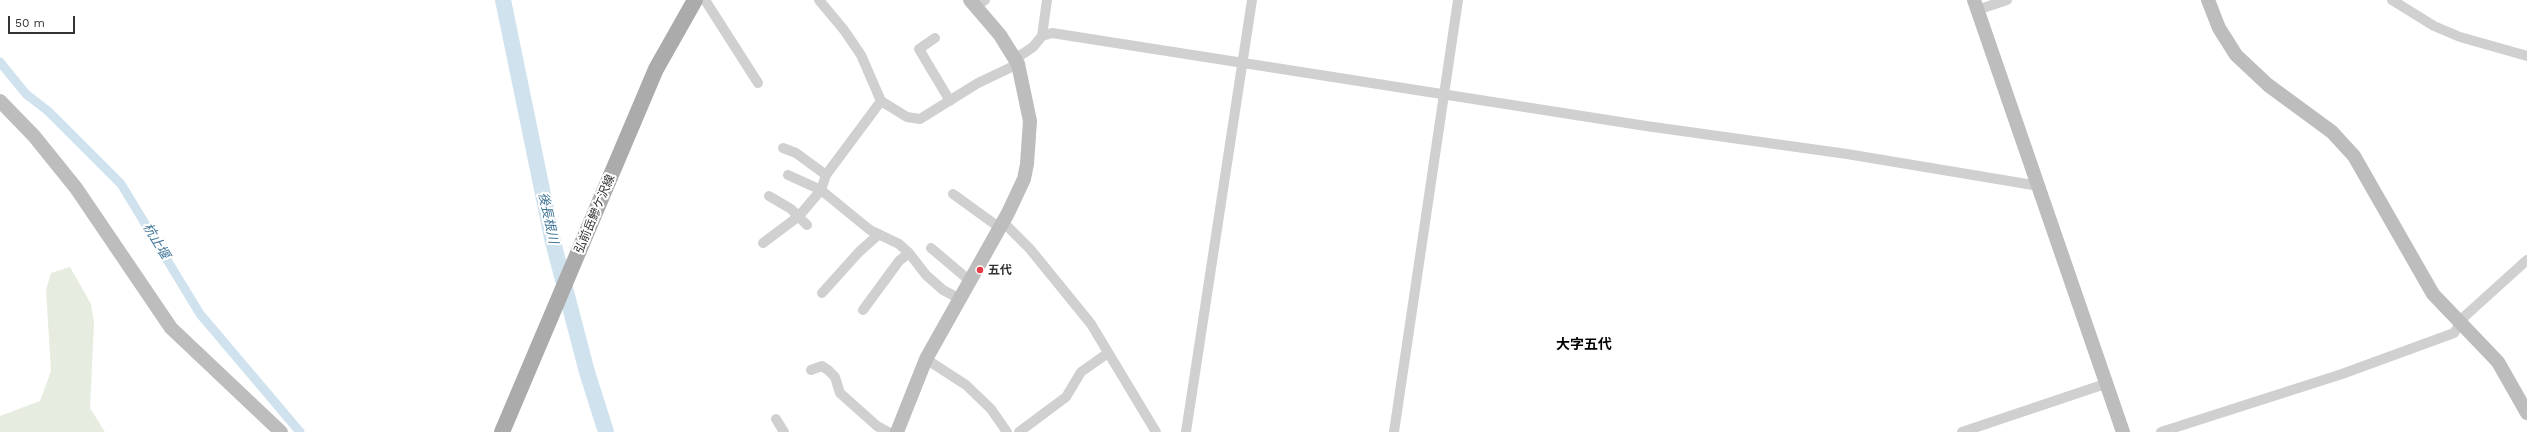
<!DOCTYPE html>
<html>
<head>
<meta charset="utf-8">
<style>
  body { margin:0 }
  #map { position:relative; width:2527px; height:432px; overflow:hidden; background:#fff; font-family:"Work Sans",sans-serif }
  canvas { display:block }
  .scale { position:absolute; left:8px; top:16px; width:67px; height:18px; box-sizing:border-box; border:2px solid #333; border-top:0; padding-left:5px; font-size:12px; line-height:14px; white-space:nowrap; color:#333; -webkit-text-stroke:3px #fff; paint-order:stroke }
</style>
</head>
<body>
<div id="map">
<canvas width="2527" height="432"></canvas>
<div class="scale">50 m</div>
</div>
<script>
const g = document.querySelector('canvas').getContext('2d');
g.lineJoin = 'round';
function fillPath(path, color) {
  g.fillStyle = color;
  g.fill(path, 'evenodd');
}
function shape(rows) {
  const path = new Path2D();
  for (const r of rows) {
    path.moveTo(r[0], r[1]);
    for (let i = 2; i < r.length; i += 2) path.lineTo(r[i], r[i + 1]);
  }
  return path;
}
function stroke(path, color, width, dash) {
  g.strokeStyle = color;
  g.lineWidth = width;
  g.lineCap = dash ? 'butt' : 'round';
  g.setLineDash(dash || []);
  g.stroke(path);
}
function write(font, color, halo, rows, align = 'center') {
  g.font = font + ' "Work Sans","Noto Sans JP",sans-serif';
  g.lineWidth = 4;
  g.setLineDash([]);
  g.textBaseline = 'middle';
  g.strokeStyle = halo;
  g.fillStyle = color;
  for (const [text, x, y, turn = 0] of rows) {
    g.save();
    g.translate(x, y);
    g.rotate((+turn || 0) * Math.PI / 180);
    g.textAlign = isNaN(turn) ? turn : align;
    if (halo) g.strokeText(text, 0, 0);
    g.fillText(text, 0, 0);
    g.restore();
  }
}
const green = shape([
  [70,267,91,304,94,322,90,408,105,432,0,432,0,416,40,401,51,371,46,290,51,273]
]);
const canal = shape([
  [0,62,26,94,48,111,121,184,200,314,300,432]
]);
const river = shape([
  [503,0,552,238,587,372,606,432]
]);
const street = shape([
  [705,0,758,83],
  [819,0,844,30,861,55,881,101,907,117,920,119,978,83,1018,64],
  [2392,0,2434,26,2460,37,2527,56],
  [976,6,985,0],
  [1977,10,2007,0],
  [1042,36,1047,0],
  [935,38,919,49,950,101],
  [1014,56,1021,55,1033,47,1042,36,1052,33,1646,126,1847,154,2039,186],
  [881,101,826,175,821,190,870,230,899,244,909,253,926,275,943,290,960,299],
  [783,148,796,153,826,175],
  [953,194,1000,228],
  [769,196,791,209,807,225],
  [1003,222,1030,249,1091,324,1156,432],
  [763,243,799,216,821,190,788,175],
  [931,248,970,281],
  [822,293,859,252,879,234],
  [863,310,899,261,909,253],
  [926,359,966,385,991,409,1007,432],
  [811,370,822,366,828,370,835,377,840,393,877,426,888,432],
  [776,419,784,432],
  [1019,432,1066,397,1081,372,1108,353],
  [1186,432,1252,0],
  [1394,432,1458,0],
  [1962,432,2105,384],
  [2161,432,2342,374,2454,333,2465,316,2527,260]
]);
const secondary = shape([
  [1974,0,2123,432],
  [2208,0,2219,28,2236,55,2268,85,2332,132,2354,156,2433,294,2498,362,2527,413],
  [0,101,34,136,76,188,171,328,281,432],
  [897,432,926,359,1008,213,1024,179,1027,164,1030,121,1018,64,1000,35,970,0]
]);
const primary = shape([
  [502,432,656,69,695,0]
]);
const markers = [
  [980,270,4,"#e63946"]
];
const streetNames = [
  ["弘前岳鰺ケ沢線",595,214,-67]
];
const poiNames = [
  ["五代",988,270]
];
const waterNames = [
  ["後長根川",548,218,78],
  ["杭止堰",156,241,59]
];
const quarterNames = [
  ["大字五代",1584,345]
];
fillPath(green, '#e6ecdf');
stroke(canal, '#cfe2ee', 9);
stroke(river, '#cfe2ee', 16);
stroke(street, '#d0d0d0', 10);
stroke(secondary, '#bdbdbd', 14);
stroke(primary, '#ababab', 16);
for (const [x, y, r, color] of markers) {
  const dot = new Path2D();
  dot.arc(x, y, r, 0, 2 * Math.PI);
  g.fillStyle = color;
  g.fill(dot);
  stroke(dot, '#fff', 1.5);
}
write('12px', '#333', '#fff', streetNames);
write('bold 12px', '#333', '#fff', poiNames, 'left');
write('italic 13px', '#3f7597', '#fff', waterNames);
write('bold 14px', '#000', '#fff', quarterNames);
</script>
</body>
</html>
